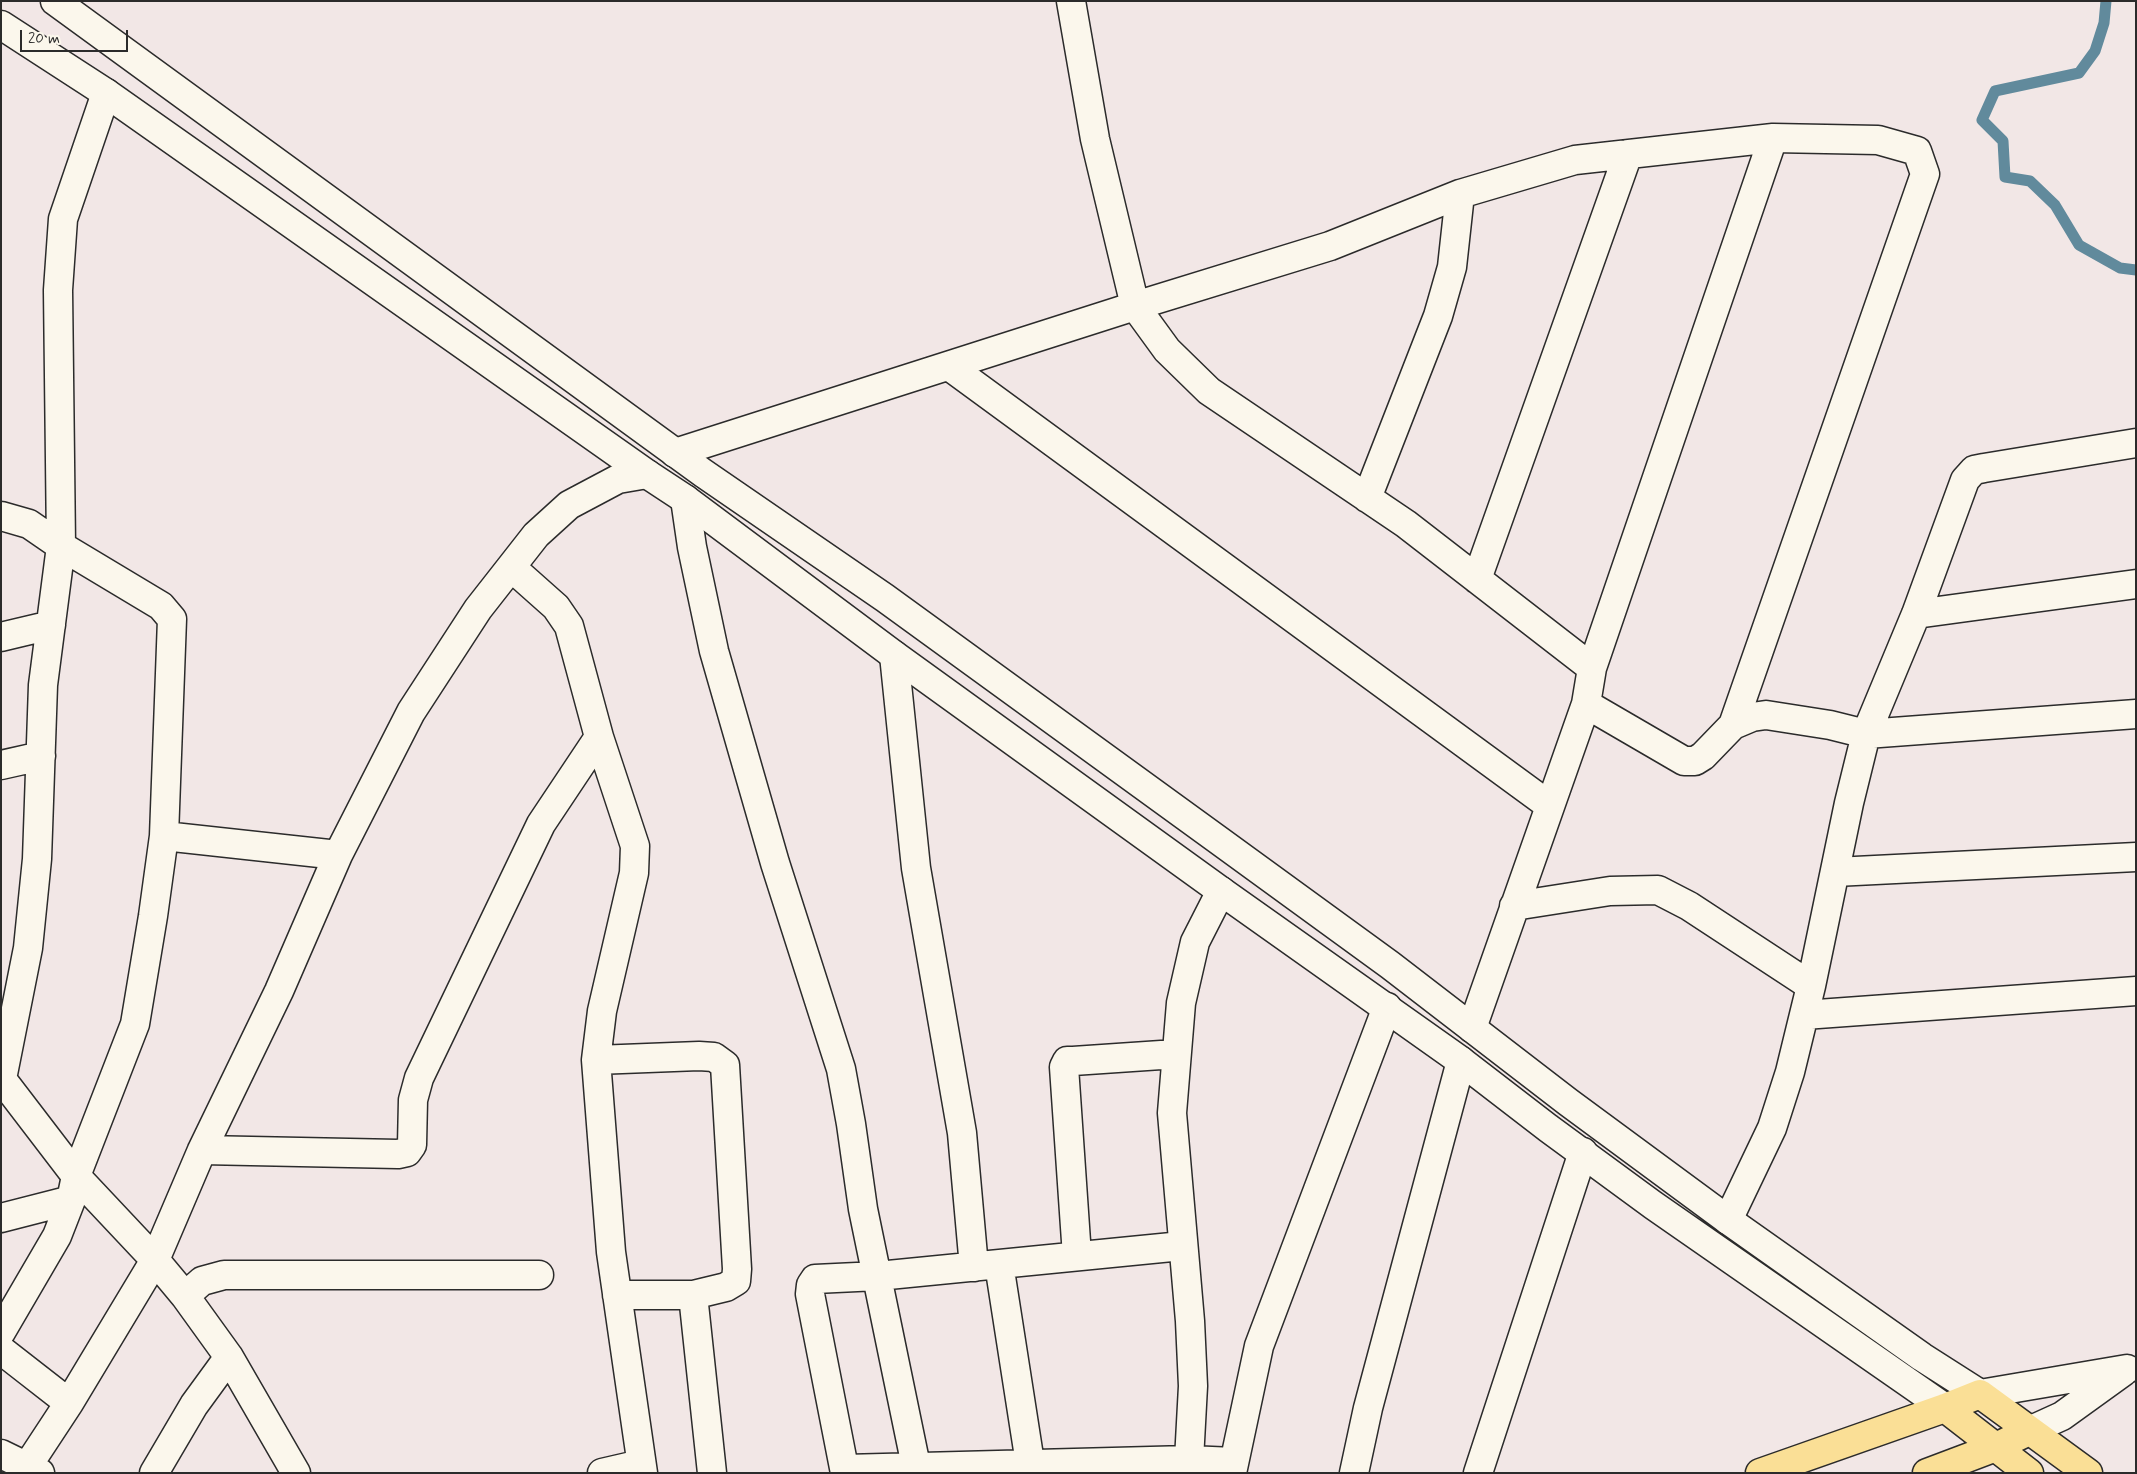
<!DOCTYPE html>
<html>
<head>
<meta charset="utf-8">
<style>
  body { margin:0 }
  #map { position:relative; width:2137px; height:1474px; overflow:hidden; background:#f2e7e6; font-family:Mynerve,sans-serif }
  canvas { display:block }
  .frame { position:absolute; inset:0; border:2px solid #2b2b2b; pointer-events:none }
  .scale { position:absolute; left:20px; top:30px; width:108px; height:22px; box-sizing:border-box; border:2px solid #2b2b2b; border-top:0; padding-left:6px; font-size:15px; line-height:18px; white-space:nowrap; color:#2b2b2b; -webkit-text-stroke:4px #fbf7ec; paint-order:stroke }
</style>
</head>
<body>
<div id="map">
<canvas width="2137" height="1474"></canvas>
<div class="frame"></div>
<div class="scale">20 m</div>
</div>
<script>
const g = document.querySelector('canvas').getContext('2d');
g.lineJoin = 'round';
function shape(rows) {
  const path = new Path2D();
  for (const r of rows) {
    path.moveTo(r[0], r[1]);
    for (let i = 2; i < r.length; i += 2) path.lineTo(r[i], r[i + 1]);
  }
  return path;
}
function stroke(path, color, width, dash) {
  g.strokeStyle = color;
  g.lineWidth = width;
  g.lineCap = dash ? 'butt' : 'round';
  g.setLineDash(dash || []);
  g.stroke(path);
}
const stream = shape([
  [2106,1,2104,23,2095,51,2079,73,1995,91,1982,120,2003,141,2005,177,2030,181,2055,205,2079,245,2120,268,2136,270]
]);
const street = shape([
  [1071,1,1095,139,1135,306,1167,350,1209,391,1406,524,1592,668],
  [949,366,1550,806],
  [675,453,1135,306,1330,246,1460,194,1575,160,1773,138,1878,140,1917,151,1925,174,1733,725],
  [1367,498,1438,316,1452,267,1460,194],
  [685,499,692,547,714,651,775,863,841,1069,851,1124,863,1209,916,1466],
  [1,516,29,524,61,546,161,606,172,619,164,836,153,916,135,1024,76,1176,71,1200,57,1236,1,1332],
  [511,567,556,607,569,626,599,737,635,846,634,873,602,1011,596,1060,611,1252,643,1473],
  [1477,579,1628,154],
  [1916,614,2136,584],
  [1,637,51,625],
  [894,655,916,868,962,1133,974,1267],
  [1586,704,1684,761,1695,761,1703,756,1733,725,1752,717,1766,715,1830,725,1866,734,2136,714],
  [1,765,41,756],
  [164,836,338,855],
  [1835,872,2136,857],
  [1514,906,1610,891,1658,890,1689,906,1811,986],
  [1804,1015,2136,991],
  [1472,1028,1586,704,1592,668,1773,138],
  [596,1060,699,1056,714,1057,725,1065,737,1269,736,1281,726,1287,693,1295,617,1295],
  [1,1078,76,1176,155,1260,185,1296,229,1357,296,1473],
  [2,1079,28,948,37,859,43,685,61,546,58,290,63,219,106,93],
  [202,1150,398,1154,407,1152,412,1145,413,1100,419,1078,541,824,599,737],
  [1,1218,71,1200],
  [1728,1220,1772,1128,1790,1072,1811,986,1849,803,1866,734,1916,614,1965,480,1974,470,1984,468,2136,443],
  [1077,1256,1064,1067,1067,1061,1073,1061,1176,1054],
  [999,1264,1030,1463],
  [693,1295,712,1473],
  [185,1296,202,1281,224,1275,539,1275],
  [1,1350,69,1403],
  [1,1454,40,1473],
  [1189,1460,1193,1386,1190,1321,1172,1113,1181,1003,1195,942,1221,891],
  [845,1469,1189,1460,1234,1462],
  [23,1473,69,1403,155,1260,202,1150,279,991,338,855,411,712,478,609,536,535,569,505,618,479,647,474],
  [154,1473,194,1405,229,1357],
  [602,1473,641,1464],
  [845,1473,810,1294,811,1285,815,1279,878,1276,1182,1246],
  [1232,1473,1259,1346,1387,1007],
  [1354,1473,1368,1408,1461,1061],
  [1478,1473,1583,1152]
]);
const secondary = shape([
  [55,1,703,473,885,598,1221,842,1390,965,1568,1102,1728,1220,1922,1357,1980,1394,2127,1369],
  [1,25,106,93,647,474,685,499,894,655,1221,891,1461,1061,1548,1128,1653,1205,1945,1408],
  [2029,1431,2062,1416,2123,1372]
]);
const primary = shape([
  [1945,1408,2029,1473],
  [1760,1473,1945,1408,1980,1394,2088,1473],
  [1927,1473,1996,1447,2029,1431]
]);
stroke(stream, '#618a9c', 11);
stroke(street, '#2b2b2b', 31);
stroke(secondary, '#2b2b2b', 31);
stroke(primary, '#2b2b2b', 31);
stroke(street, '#fbf7ec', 28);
stroke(secondary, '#fbf7ec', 28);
stroke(primary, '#fadf96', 28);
</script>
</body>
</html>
